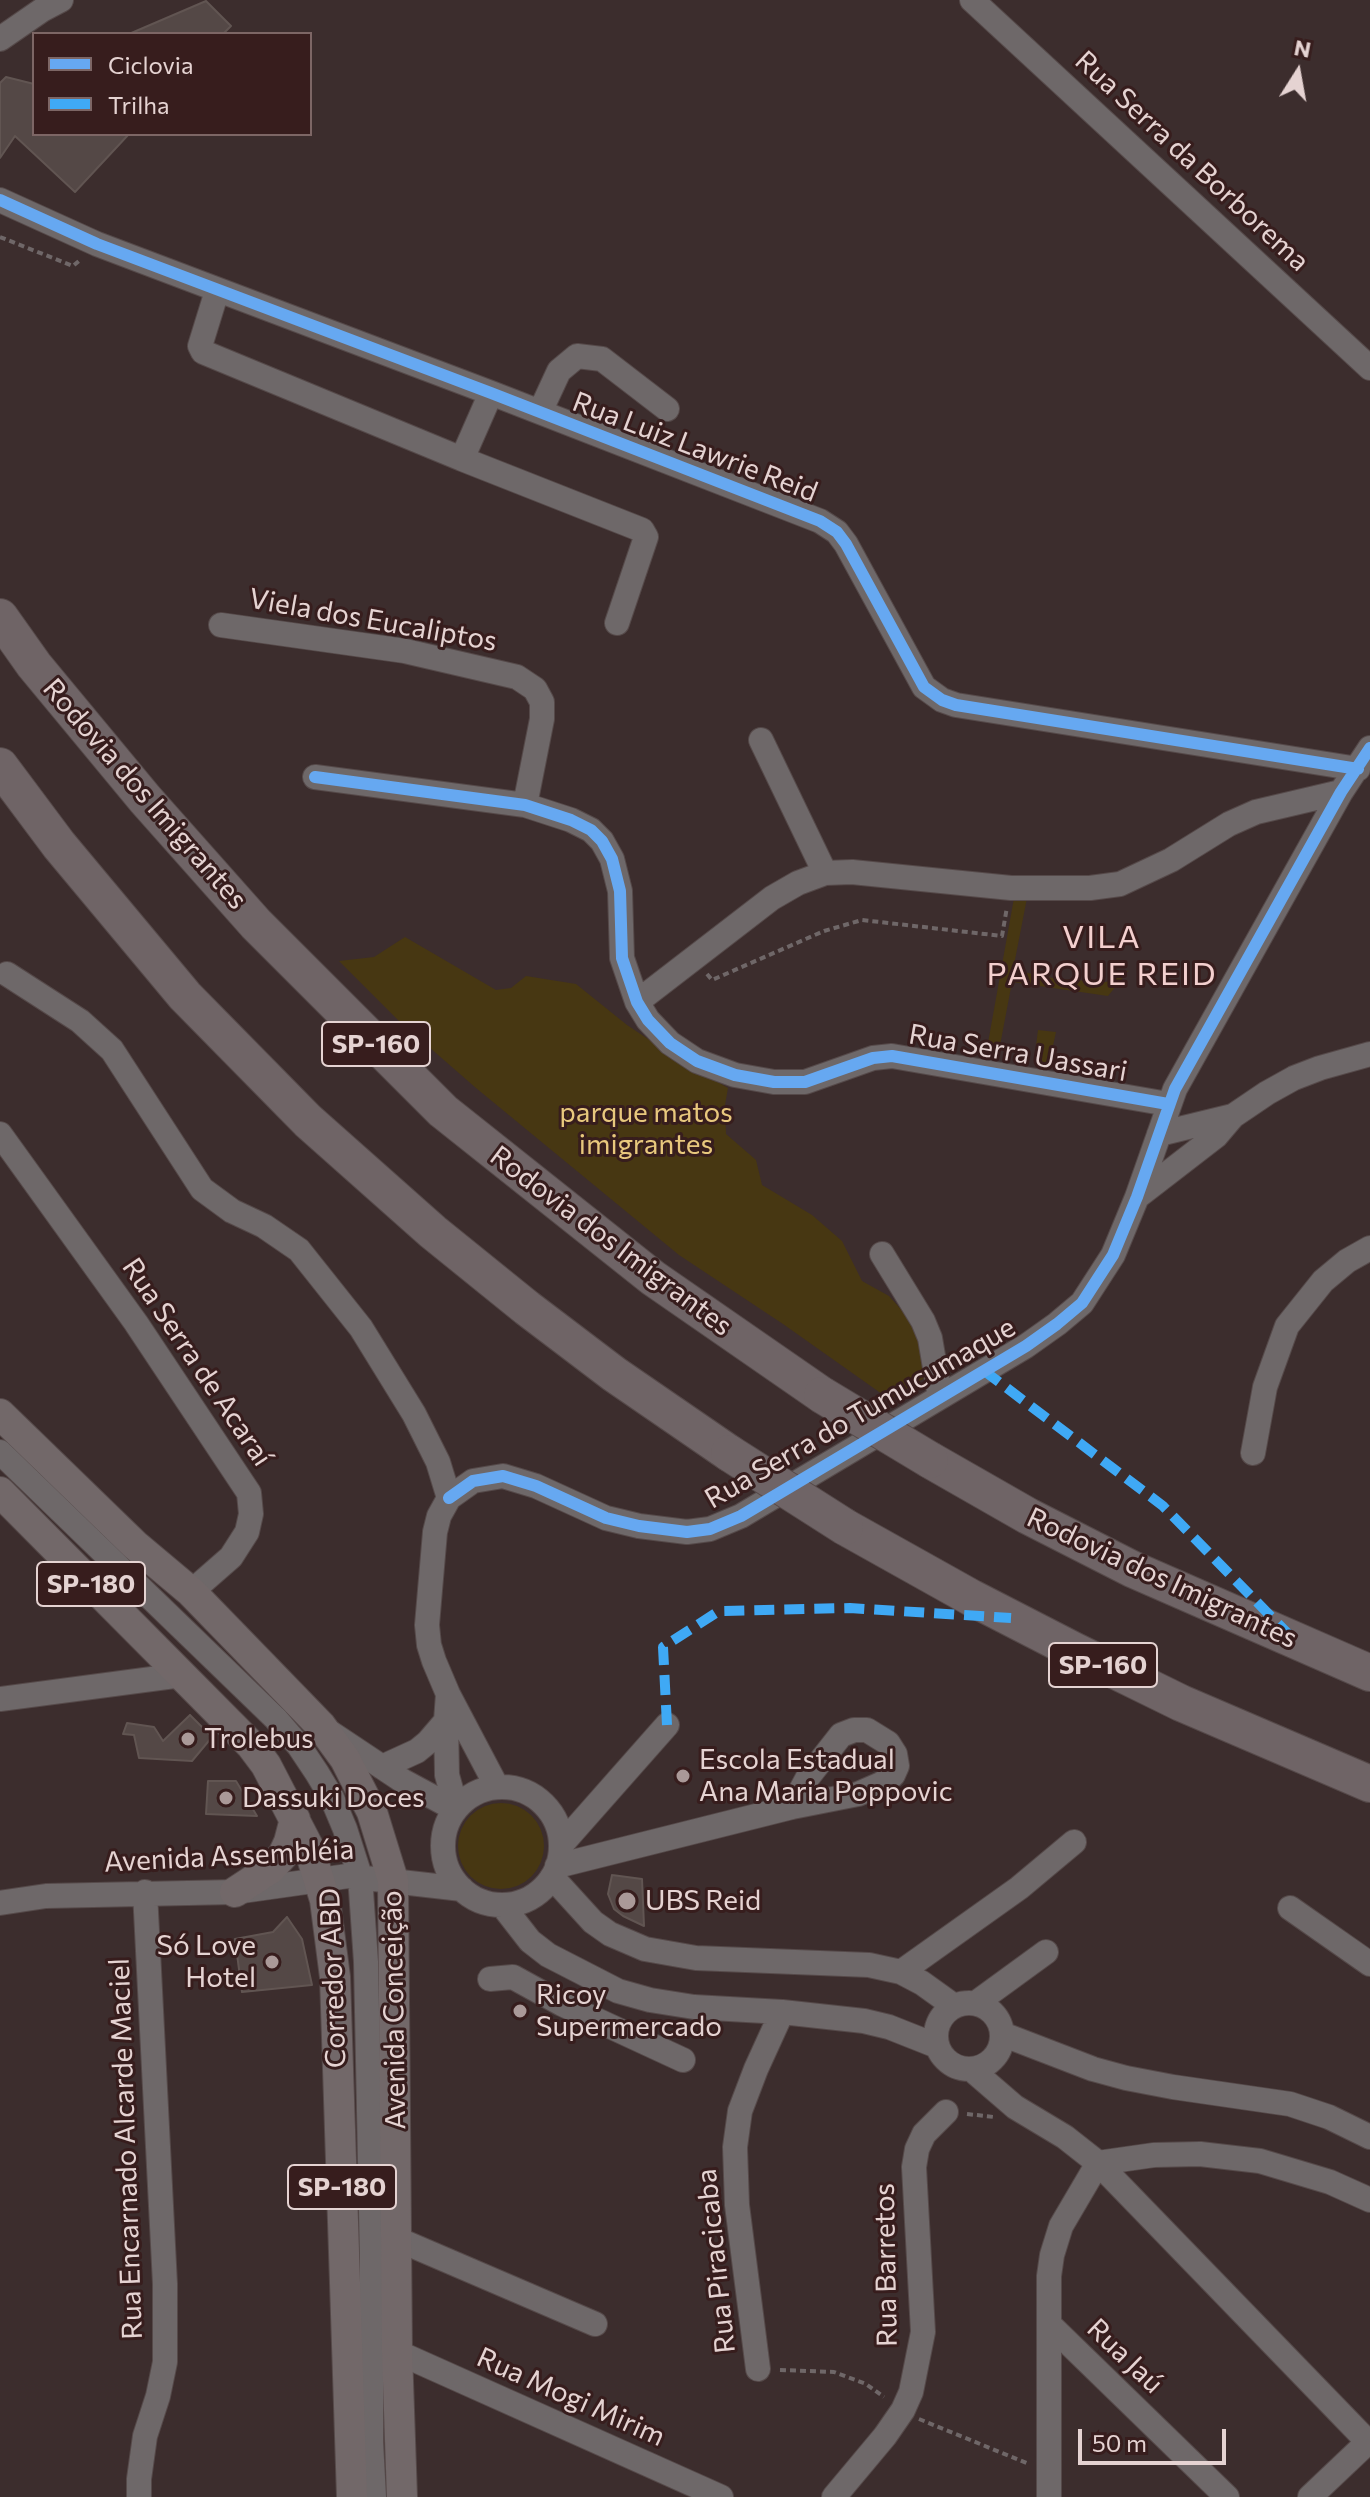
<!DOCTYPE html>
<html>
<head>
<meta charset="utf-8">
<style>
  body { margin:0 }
  #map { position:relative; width:1370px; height:2497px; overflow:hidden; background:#3c2d2d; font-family:Commissioner,sans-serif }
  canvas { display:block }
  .legend { position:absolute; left:32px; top:32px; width:280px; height:104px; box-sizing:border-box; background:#371d1d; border:2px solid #7d6665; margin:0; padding:10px 14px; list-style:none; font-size:24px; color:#e5d3d2 }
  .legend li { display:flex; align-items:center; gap:16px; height:40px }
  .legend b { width:40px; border:2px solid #7d6665 }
  .north { position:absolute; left:1258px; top:32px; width:80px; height:80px; -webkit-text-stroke:6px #371d1d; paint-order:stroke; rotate:11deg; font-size:22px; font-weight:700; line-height:32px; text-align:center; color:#e5d3d2 }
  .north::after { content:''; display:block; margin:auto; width:28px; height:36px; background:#e5d3d2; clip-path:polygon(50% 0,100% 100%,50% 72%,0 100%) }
  .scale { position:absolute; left:1078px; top:2429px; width:148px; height:36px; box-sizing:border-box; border:4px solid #e5d3d2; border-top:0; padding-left:10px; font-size:24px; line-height:28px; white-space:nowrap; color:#e5d3d2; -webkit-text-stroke:6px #371d1d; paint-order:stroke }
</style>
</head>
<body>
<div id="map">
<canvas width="1370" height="2497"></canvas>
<ul class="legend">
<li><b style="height:10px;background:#66a8f1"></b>Ciclovia</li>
<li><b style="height:10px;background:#3fa9f5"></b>Trilha</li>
</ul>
<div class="north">N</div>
<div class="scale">50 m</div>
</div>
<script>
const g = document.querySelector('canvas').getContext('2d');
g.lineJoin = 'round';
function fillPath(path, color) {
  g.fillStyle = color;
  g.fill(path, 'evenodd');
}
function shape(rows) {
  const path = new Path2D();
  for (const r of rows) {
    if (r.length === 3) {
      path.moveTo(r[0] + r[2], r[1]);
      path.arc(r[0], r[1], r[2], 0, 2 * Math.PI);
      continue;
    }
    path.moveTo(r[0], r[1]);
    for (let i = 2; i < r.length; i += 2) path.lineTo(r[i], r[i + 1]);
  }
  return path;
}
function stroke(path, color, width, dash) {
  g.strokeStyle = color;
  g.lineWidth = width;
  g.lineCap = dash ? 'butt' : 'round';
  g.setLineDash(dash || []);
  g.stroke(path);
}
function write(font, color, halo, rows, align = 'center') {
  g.font = font + ' Commissioner,sans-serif';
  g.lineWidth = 6;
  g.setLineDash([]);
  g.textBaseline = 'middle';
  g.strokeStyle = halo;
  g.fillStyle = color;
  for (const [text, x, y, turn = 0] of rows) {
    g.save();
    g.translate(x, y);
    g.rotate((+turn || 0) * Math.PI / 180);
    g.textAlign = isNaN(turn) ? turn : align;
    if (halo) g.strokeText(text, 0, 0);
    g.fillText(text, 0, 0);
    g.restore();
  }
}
const green = shape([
  [1014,898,1027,898,1013,970,1058,979,1106,982,1129,970,1108,996,1012,982,998,1056,986,1054],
  [405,937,496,990,511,988,526,976,576,984,627,1025,678,1059,728,1088,725,1105,726,1134,756,1160,762,1185,812,1215,842,1241,862,1281,889,1296,907,1316,928,1347,926,1377,894,1397,882,1394,783,1324,679,1255,476,1088,398,1020,339,961,374,957],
  [1038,1030,1056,1032,1049,1064,1034,1062],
  [501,1846,43]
]);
const building = shape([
  [206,1,231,26,223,34,129,34,206,1],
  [6,77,34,84,34,134,129,134,75,192,15,136,0,158,0,83,6,77],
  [190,1715,212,1737,192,1761,139,1758,134,1735,123,1734,127,1723,154,1727,163,1741,190,1715],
  [208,1781,236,1781,257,1816,206,1814,208,1781],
  [612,1875,642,1879,644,1926,623,1916,614,1909,608,1894,612,1875],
  [287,1917,302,1939,312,1985,242,1992,235,1939,273,1932,287,1917]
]);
const path = shape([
  [0,237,73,266,80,260],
  [707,974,712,980,824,931,862,920,1002,936,1007,907],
  [967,2114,994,2117],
  [780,2370,834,2372,866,2384,884,2397],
  [919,2419,1029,2464]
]);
const minor = shape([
  [972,0,1370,368],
  [0,39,42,10,61,0],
  [0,200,97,244,491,393,820,521,837,532,846,544,924,687,942,700,956,705,1358,769],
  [217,291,200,346,203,352,462,459,491,393],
  [540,412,559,371,577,356,602,359,667,409],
  [462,459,642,530,646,537,617,623],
  [221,625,405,651,517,677,535,689,542,702,542,719,525,805],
  [761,740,825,873],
  [315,777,525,805,571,820,591,830,602,841,612,859,620,891,622,958,637,1002,648,1020,670,1043,697,1061,735,1075,774,1082,805,1082,873,1058,892,1056,1168,1104],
  [7,974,80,1021,112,1050,202,1189,232,1211,264,1226,299,1250,361,1328,414,1414,438,1462,449,1498,439,1516,435,1532,427,1625,429,1645,434,1661,448,1694,497,1787],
  [637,1002,772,898,798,883,825,873,852,872,1011,888,1090,888,1120,884,1171,860,1229,824,1256,812,1341,792],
  [0,1134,136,1323,249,1493,251,1514,247,1532,231,1557,191,1592],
  [1159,1134,1233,1116],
  [1137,1197,1216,1136,1233,1116,1267,1093,1294,1078,1320,1068,1370,1054],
  [882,1254,923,1321,930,1338,940,1397],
  [0,1452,276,1719,299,1746,317,1773,332,1798,345,1829,360,1876,366,1962,372,2259,371,2442,374,2497],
  [1253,1453,1265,1387,1287,1326,1323,1281,1347,1261,1370,1248],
  [449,1498,473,1481,503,1476,536,1486,606,1518,639,1526,687,1532,710,1529,741,1516,1026,1346,1057,1324,1082,1303,1113,1255,1137,1197,1175,1089,1341,792,1370,748],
  [448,1694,446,1721,447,1775,456,1807],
  [0,1699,182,1675],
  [331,1733,403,1781,455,1809],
  [382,1767,417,1751,428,1742,446,1721],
  [502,1846,59],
  [561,1845,667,1725],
  [557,1866,792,1807,858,1794,881,1784,893,1775,897,1766,895,1754,888,1743,867,1730,854,1730,841,1735,808,1777,792,1807],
  [552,1877,593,1922,610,1934,645,1949,696,1958,869,1965,901,1972,922,1983,954,2006],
  [0,1903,46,1896,235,1892,348,1876,462,1889],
  [502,1905,530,1941,548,1955,618,1991,650,2000,694,2007,782,2012,864,2021,889,2027,937,2046],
  [1290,1908,1370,1964],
  [901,1972,1019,1888,1074,1842],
  [490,1979,513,1977,562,2004,683,2060],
  [969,2036,33],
  [976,2003,1046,1952],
  [1002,2034,1093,2069,1126,2078,1173,2087,1290,2104,1329,2117,1370,2137],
  [971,2069,1015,2107,1065,2137,1098,2163,1370,2444],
  [1098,2163,1154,2155,1200,2154,1260,2161,1330,2182,1370,2200],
  [397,2239,595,2324],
  [1050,2325,1227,2497],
  [397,2352,721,2497],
  [758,2369,737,2205,735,2147,740,2111,756,2069,782,2012],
  [139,2497,139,2479,145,2436,158,2396,165,2362,165,2284,145,1892],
  [834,2497,885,2436,903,2410,911,2392,923,2332,914,2167,917,2149,924,2134,946,2112],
  [1049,2497,1049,2276,1052,2255,1061,2226,1098,2163],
  [1310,2497,1368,2442]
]);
const major = shape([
  [0,1414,135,1545,191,1592,321,1726,345,1759,372,1812,393,1880,397,2352,402,2497],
  [0,1492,251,1745,266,1765,309,1848,325,1900,335,1977,352,2497],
  [235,1892,270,1869,283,1855,289,1842,295,1819]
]);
const highway = shape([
  [0,617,34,665,145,799,256,924,443,1111,653,1278,822,1395],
  [0,766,59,845,185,996,308,1121,433,1232,527,1308,614,1374,729,1453],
  [930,1460,1028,1516,1132,1569,1370,1673],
  [845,1527,972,1598,1073,1650,1181,1703,1370,1784]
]);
const highwayBridge = shape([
  [822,1395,930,1460],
  [729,1453,845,1527]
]);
const quiet = shape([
  [983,1370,1163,1506,1294,1640],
  [667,1725,663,1647,719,1611,850,1608,1011,1618]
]);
const cycleway = shape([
  [0,200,97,244,491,393,820,521,837,532,846,544,924,687,942,700,956,705,1358,769],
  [315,777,525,805,571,820,591,830,602,841,612,859,620,891,622,958,637,1002,648,1020,670,1043,697,1061,735,1075,774,1082,805,1082,873,1058,892,1056,1168,1104],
  [449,1498,473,1481,503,1476,536,1486,606,1518,639,1526,687,1532,710,1529,741,1516,1026,1346,1057,1324,1082,1303,1113,1255,1137,1197,1175,1089,1341,792,1370,748]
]);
const markers = [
  [188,1739,8,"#aa9998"],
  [683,1776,8,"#aa9998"],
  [226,1798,8,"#aa9998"],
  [627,1901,10,"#aa9998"],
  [272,1962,8,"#aa9998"],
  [520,2011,8,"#aa9998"]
];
const shields = [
  [376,1044,108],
  [91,1584,108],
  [1103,1665,108],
  [342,2187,108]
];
const shieldNames = [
  ["SP-160",376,1044],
  ["SP-180",91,1584],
  ["SP-160",1103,1665],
  ["SP-180",342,2187]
];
const streetNames = [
  ["Rua Serra da Borborema",1192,161,43],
  ["Rua Luiz Lawrie Reid",695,447,21],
  ["Viela dos Eucaliptos",373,620,10],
  ["Rodovia dos Imigrantes",145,794,49],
  ["Rua Serra Uassari",1018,1053,10],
  ["Rodovia dos Imigrantes",611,1241,37],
  ["Rua Serra de Acaraí",197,1362,56],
  ["Rua Serra do Tumucumaque",860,1413,-30],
  ["Rodovia dos Imigrantes",1162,1578,25],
  ["Avenida Assembléia",229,1856,-3],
  ["Corredor ABD",333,1978,-92],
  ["Avenida Conceição",394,2010,-91],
  ["Rua Encarnado Alcarde Maciel",126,2149,-92],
  ["Rua Piracicaba",716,2261,-96],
  ["Rua Barretos",886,2265,-91],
  ["Rua Jaú",1125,2356,44],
  ["Rua Mogi Mirim",571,2397,24]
];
const parkNames = [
  ["parque matos",646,1113],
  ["imigrantes",646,1145]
];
const poiNames = [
  ["Trolebus",204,1739],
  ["Escola Estadual",699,1760],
  ["Ana Maria Poppovic",699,1792],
  ["Dassuki Doces",242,1798],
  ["UBS Reid",645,1901],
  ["Só Love",256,1946,"right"],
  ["Hotel",256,1978,"right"],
  ["Ricoy",536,1995],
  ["Supermercado",536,2027]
];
const quarterNames = [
  ["VILA",1102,937],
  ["PARQUE REID",1102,974]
];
fillPath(green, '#473712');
fillPath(building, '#544846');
stroke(building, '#615552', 2);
stroke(minor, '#554949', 26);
stroke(major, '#554949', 32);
stroke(highway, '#554949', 38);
stroke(path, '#6f6768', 4, [6, 4]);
stroke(minor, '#6e6869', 24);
stroke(major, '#726869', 30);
stroke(highway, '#6f6466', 36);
stroke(highwayBridge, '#554949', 38, []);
stroke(highwayBridge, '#6f6466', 36);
stroke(quiet, '#3fa9f5', 10, [20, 10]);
stroke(cycleway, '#66a8f1', 12);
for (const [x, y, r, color] of markers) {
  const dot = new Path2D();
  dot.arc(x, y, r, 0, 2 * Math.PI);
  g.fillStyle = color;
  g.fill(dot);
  stroke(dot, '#371d1d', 3);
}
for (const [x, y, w] of shields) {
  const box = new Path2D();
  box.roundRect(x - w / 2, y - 22, w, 44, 6);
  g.fillStyle = '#371d1d';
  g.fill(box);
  stroke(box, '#e5d3d2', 2);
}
write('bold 26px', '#e5d3d2', null, shieldNames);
write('28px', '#e5d3d2', '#371d1d', streetNames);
write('28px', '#e8c87d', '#371d1d', parkNames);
write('28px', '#e5d3d2', '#371d1d', poiNames, 'left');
g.letterSpacing = '2px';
write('32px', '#f3cfce', '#371d1d', quarterNames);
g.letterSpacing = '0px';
</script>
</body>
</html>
